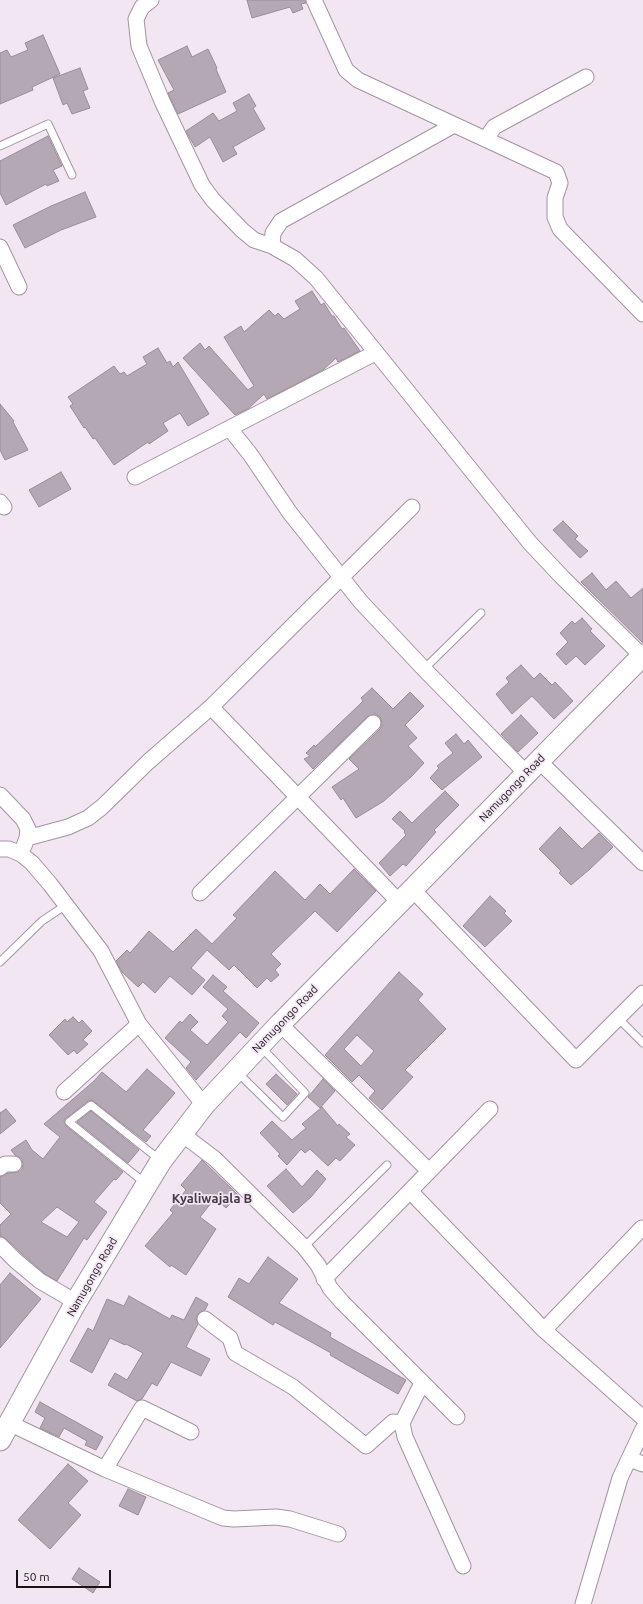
<!DOCTYPE html>
<html>
<head>
<meta charset="utf-8">
<style>
  body { margin:0 }
  #map { position:relative; width:643px; height:1604px; overflow:hidden; background:#f2e6f2; font-family:Ubuntu,sans-serif }
  canvas { display:block }
  .scale { position:absolute; left:16px; top:1570px; width:95px; height:18px; box-sizing:border-box; border:2px solid #171317; border-top:0; padding-left:5px; font-size:12px; line-height:14px; white-space:nowrap; color:#171317; -webkit-text-stroke:3px #f2e6f2; paint-order:stroke }
</style>
</head>
<body>
<div id="map">
<canvas width="643" height="1604"></canvas>
<div class="scale">50 m</div>
</div>
<script>
const g = document.querySelector('canvas').getContext('2d');
g.lineJoin = 'round';
function fillPath(path, color) {
  g.fillStyle = color;
  g.fill(path, 'evenodd');
}
function shape(rows) {
  const path = new Path2D();
  for (const r of rows) {
    path.moveTo(r[0], r[1]);
    for (let i = 2; i < r.length; i += 2) path.lineTo(r[i], r[i + 1]);
  }
  return path;
}
function stroke(path, color, width, dash) {
  g.strokeStyle = color;
  g.lineWidth = width;
  g.lineCap = dash ? 'butt' : 'round';
  g.setLineDash(dash || []);
  g.stroke(path);
}
function write(font, color, halo, rows, align = 'center') {
  g.font = font + ' Ubuntu,sans-serif';
  g.lineWidth = 3.5;
  g.setLineDash([]);
  g.textBaseline = 'middle';
  g.strokeStyle = halo;
  g.fillStyle = color;
  for (const [text, x, y, turn = 0] of rows) {
    g.save();
    g.translate(x, y);
    g.rotate((+turn || 0) * Math.PI / 180);
    g.textAlign = isNaN(turn) ? turn : align;
    if (halo) g.strokeText(text, 0, 0);
    g.fillText(text, 0, 0);
    g.restore();
  }
}
const building = shape([
  [247,0,305,0,306,3,301,4,303,9,293,13,290,7,252,18,247,0],
  [43,35,60,74,32,87,33,90,0,104,0,53,7,50,11,57,28,50,25,43,43,35],
  [187,46,192,57,208,49,217,68,216,69,226,92,178,114,168,93,174,90,158,60,187,46],
  [80,68,88,89,83,91,90,108,72,114,67,103,63,105,53,78,80,68],
  [249,94,256,106,253,108,265,129,233,147,237,154,223,162,210,137,195,147,186,131,213,113,219,121,237,111,233,103,249,94],
  [48,136,62,166,53,170,59,181,47,186,46,184,6,205,0,193,0,161,48,136],
  [85,192,96,217,61,230,25,248,13,225,51,206,85,192],
  [312,291,321,305,324,303,332,316,334,316,342,329,344,328,360,351,338,362,336,358,323,370,267,399,264,394,248,409,235,415,183,358,200,343,205,350,209,346,248,390,254,386,224,337,241,326,244,332,269,310,275,316,278,313,284,319,300,309,295,301,312,291],
  [158,348,167,363,170,361,173,367,178,362,209,414,188,426,180,413,163,423,168,431,149,444,148,442,114,465,95,438,93,439,85,427,84,428,70,406,73,404,68,397,114,366,120,374,124,372,127,376,147,364,143,357,158,348],
  [0,404,14,421,13,422,28,450,5,460,0,450,0,404],
  [61,472,71,489,39,507,29,490,61,472],
  [563,521,578,536,575,539,588,551,580,558,553,530,563,521],
  [592,573,606,590,616,581,631,598,643,588,643,643,581,582,592,573],
  [582,618,592,629,590,631,605,646,585,665,576,656,566,665,556,654,568,642,560,633,572,621,575,624,582,618],
  [521,665,534,679,540,673,552,685,555,682,573,701,554,719,532,696,512,714,496,694,509,682,506,678,521,665],
  [372,688,393,709,410,692,424,706,405,725,417,738,408,746,424,763,412,776,384,801,356,818,343,798,341,800,332,787,359,769,349,759,380,729,382,725,380,717,375,714,367,717,313,769,304,759,310,756,306,753,314,745,315,747,358,706,363,701,361,698,372,688],
  [521,715,538,733,518,752,501,734,521,715],
  [456,734,464,744,468,740,482,757,442,790,430,778,439,768,437,766,453,753,445,743,456,734],
  [445,791,459,805,434,830,436,832,406,866,403,864,390,876,379,863,406,835,404,832,405,831,392,819,400,811,412,823,445,791],
  [560,827,582,849,599,833,613,847,590,869,571,885,559,873,561,871,539,849,560,827],
  [354,869,376,891,337,932,315,911,271,954,281,964,275,970,279,975,271,982,267,978,257,988,234,965,229,970,207,950,191,968,205,980,192,995,170,976,155,993,143,982,138,987,122,972,116,961,127,950,130,953,149,931,173,952,196,929,212,944,237,918,233,915,275,871,305,900,320,884,330,894,354,869],
  [490,896,506,911,504,913,512,921,485,947,463,926,490,896],
  [399,972,423,994,418,1000,446,1029,405,1070,413,1077,382,1110,369,1098,375,1091,359,1075,352,1082,325,1055,399,972],
  [357,1035,374,1051,361,1066,344,1049,357,1035],
  [213,975,227,987,223,991,259,1023,246,1038,240,1032,196,1080,186,1068,191,1062,165,1038,180,1021,182,1023,190,1014,198,1022,190,1030,207,1045,228,1022,222,1016,228,1009,203,987,213,975],
  [73,1017,79,1023,82,1020,92,1031,83,1040,88,1044,77,1054,74,1050,68,1055,49,1035,65,1019,67,1022,73,1017],
  [147,1069,175,1093,143,1130,151,1136,146,1142,92,1100,88,1101,64,1120,66,1126,123,1172,116,1180,114,1179,94,1202,107,1212,87,1240,84,1238,57,1281,45,1274,22,1254,6,1239,0,1236,0,1225,11,1214,0,1203,0,1177,8,1173,18,1172,22,1169,23,1164,22,1159,15,1155,11,1150,26,1140,32,1150,43,1159,60,1137,44,1124,94,1081,102,1072,126,1092,147,1069],
  [57,1207,79,1222,67,1237,41,1222,57,1207],
  [276,1074,297,1094,287,1105,266,1084,276,1074],
  [323,1079,335,1091,320,1108,308,1097,323,1079],
  [322,1107,338,1126,339,1124,350,1134,346,1137,355,1145,340,1161,336,1158,328,1166,310,1149,305,1153,301,1149,287,1165,278,1156,280,1154,260,1133,272,1121,292,1140,306,1128,302,1124,322,1107],
  [6,1109,16,1121,0,1134,0,1113,6,1109],
  [91,1111,139,1150,128,1163,77,1122,91,1111],
  [202,1160,238,1195,226,1208,215,1198,200,1217,216,1229,186,1275,171,1265,170,1267,145,1246,173,1213,170,1210,186,1190,181,1185,202,1160],
  [286,1169,302,1187,317,1170,326,1179,311,1197,293,1213,267,1186,286,1169],
  [268,1257,298,1279,279,1303,331,1333,330,1337,406,1380,398,1394,330,1355,331,1353,275,1322,273,1325,228,1297,239,1278,249,1284,268,1257],
  [10,1273,41,1299,0,1348,0,1285,10,1273],
  [129,1296,170,1319,172,1315,184,1320,196,1297,208,1304,205,1310,198,1314,196,1318,198,1324,186,1347,210,1359,201,1376,171,1362,157,1386,152,1383,142,1399,137,1401,108,1385,115,1373,127,1380,143,1353,126,1344,125,1345,110,1338,92,1373,70,1361,88,1328,93,1331,107,1299,124,1306,129,1296],
  [40,1402,103,1437,96,1450,85,1445,87,1441,64,1428,59,1437,40,1428,45,1418,35,1412,40,1402],
  [68,1464,88,1481,68,1503,81,1515,50,1549,18,1520,68,1464],
  [128,1489,146,1497,138,1515,119,1506,128,1489],
  [79,1568,100,1582,93,1593,72,1579,79,1568]
]);
const service = shape([
  [0,146,48,124,72,175],
  [424,669,481,613],
  [0,962,42,921,66,905],
  [618,1018,643,1043],
  [237,1072,283,1117,305,1093,261,1047],
  [145,1183,69,1122,91,1105,160,1160],
  [304,1247,387,1165]
]);
const minor = shape([
  [151,0,142,7,136,19,139,46,162,101,202,185,213,200,242,230,254,240,272,246,295,259,316,278,530,543,562,577,642,656],
  [314,0,346,70,358,80,556,172,560,183,555,198,555,217,560,229,643,314],
  [486,139,494,127,586,77],
  [272,246,273,233,281,221,454,125],
  [0,247,19,287],
  [230,429,250,454,290,513,361,602,424,669,526,773],
  [135,477,375,353],
  [0,502,4,507],
  [211,707,400,903],
  [538,760,643,863],
  [0,795,23,819,28,829,27,838,24,846],
  [27,838,68,827,88,818,102,807,148,762,211,707,412,507],
  [0,849,9,849,21,854,32,863,50,884,101,951,139,1024,204,1105],
  [413,890,576,1060,643,993],
  [200,893,373,723],
  [280,1024,429,1171],
  [64,1092,139,1024],
  [182,1134,215,1159,304,1247,318,1265,330,1288,342,1302,457,1417],
  [0,1168,5,1164,14,1164],
  [410,1191,544,1330,643,1418],
  [0,1245,16,1261,40,1281,76,1302],
  [324,1279,490,1109],
  [205,1319,230,1338,235,1353,293,1387,366,1446,393,1422,402,1423],
  [544,1330,642,1228],
  [422,1383,402,1423,405,1437,463,1566],
  [9,1423,105,1469,223,1518,234,1519,276,1517,290,1519,338,1534],
  [629,1459,643,1464],
  [105,1469,142,1408,191,1432],
  [583,1604,620,1478,643,1429]
]);
const secondary = shape([
  [0,1440,76,1302,147,1184,161,1161,204,1105,280,1024,643,655]
]);
const streetNames = [
  ["Namugongo Road",512,788,-46],
  ["Namugongo Road",285,1019,-46],
  ["Namugongo Road",92,1277,-60]
];
const quarterNames = [
  ["Kyaliwajala B",212,1199]
];
fillPath(building, '#b3a8b4');
stroke(building, '#978d98', 1);
stroke(service, '#a095a0', 9);
stroke(minor, '#a095a0', 17);
stroke(secondary, '#a095a0', 23);
stroke(service, '#fff', 7);
stroke(minor, '#fff', 15);
stroke(secondary, '#fff', 21);
write('11px', '#171317', '#f2e6f2', streetNames);
write('bold 13px', '#453c45', '#f2e6f2', quarterNames);
</script>
</body>
</html>
